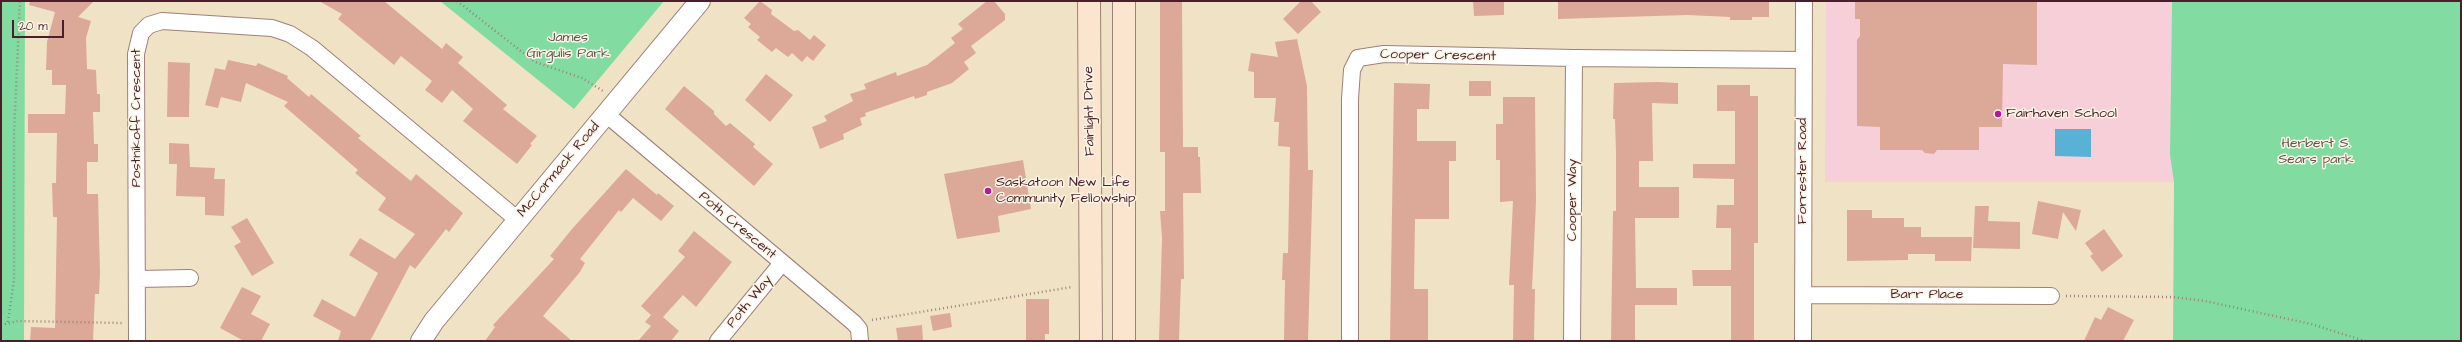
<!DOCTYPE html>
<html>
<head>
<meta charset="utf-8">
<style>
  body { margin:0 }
  #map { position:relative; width:2462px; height:342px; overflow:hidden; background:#f0e3c5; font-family:"Architects Daughter",sans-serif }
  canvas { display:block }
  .frame { position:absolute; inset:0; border:2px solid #4a1f2b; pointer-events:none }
  .scale { position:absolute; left:12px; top:20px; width:52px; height:18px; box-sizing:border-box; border:2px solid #4a1f2b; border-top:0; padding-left:5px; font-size:12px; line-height:14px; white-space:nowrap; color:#4a1f2b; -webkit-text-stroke:3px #fcf5e5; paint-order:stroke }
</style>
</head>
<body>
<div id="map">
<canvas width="2462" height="342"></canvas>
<div class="frame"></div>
<div class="scale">20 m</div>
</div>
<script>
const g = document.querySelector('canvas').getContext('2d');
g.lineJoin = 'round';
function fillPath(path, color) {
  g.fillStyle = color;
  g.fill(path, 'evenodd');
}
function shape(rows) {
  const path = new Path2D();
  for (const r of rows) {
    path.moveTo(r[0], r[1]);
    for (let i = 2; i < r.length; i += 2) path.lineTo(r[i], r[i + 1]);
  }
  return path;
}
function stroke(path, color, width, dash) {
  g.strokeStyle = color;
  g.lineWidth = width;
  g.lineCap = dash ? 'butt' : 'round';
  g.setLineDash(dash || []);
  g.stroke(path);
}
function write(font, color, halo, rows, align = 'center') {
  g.font = font + ' "Architects Daughter",sans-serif';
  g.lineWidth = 3;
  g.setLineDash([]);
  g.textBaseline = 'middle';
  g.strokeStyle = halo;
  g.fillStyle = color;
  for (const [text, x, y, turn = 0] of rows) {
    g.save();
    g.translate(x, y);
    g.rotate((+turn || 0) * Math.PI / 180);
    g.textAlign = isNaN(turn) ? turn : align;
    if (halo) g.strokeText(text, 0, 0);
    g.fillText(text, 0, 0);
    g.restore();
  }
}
const built = shape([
  [1826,1,2172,1,2170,155,2174,182,1825,182]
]);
const green = shape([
  [1,1,25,1,24,341,1,341],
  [440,1,664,1,574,109],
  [2172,1,2461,1,2460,341,2173,341,2174,182,2170,155]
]);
const water = shape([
  [2055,129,2091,129,2091,157,2055,156]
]);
const building = shape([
  [30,1,94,1,78,17,91,21,86,38,87,69,96,70,97,94,100,94,100,112,93,112,94,144,98,144,98,162,87,162,87,194,98,194,100,273,99,294,95,294,93,341,30,341,31,327,55,328,57,217,53,217,52,183,56,183,57,133,28,133,28,114,65,114,66,85,52,85,52,70,46,70,47,42,55,12,29,5],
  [319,1,384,1,442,49,446,43,463,57,458,63,507,105,503,109,537,136,530,144,532,145,517,164,463,121,473,109,452,90,442,103,425,90,432,81,401,56,394,65,338,19,342,14],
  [760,1,772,10,771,14,794,31,798,30,810,40,814,35,826,45,813,61,807,56,802,62,792,53,788,57,776,48,772,52,757,40,760,37,748,27,751,24,744,18],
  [987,1,994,1,1005,14,1005,20,971,46,976,53,964,62,969,69,952,83,927,92,927,95,915,99,914,96,865,113,866,116,860,118,862,125,843,134,844,139,820,149,812,127,827,121,824,116,853,101,850,94,866,89,864,84,896,72,897,76,927,65,955,43,951,38,963,29,958,24],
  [1160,1,1182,1,1183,147,1198,147,1198,157,1200,157,1201,193,1183,193,1184,279,1181,279,1179,341,1159,341,1162,238,1160,211,1165,211,1165,152,1160,152],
  [1301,1,1311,1,1321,12,1298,34,1283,19],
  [1473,1,1504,1,1504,15,1474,16],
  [1558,1,1769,1,1769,17,1752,17,1752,20,1730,20,1730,17,1687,15,1558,19],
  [1855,1,2037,1,2037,65,2003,64,2002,127,1979,127,1979,150,1937,150,1934,154,1925,153,1922,150,1880,150,1880,127,1857,126,1857,40,1860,36,1860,19,1855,19],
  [1297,39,1307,86,1308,170,1313,170,1308,341,1284,341,1285,280,1282,280,1283,253,1288,253,1290,147,1278,146,1279,122,1274,122,1276,98,1254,98,1254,72,1248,71,1251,53,1278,57,1275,42],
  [228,60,256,66,258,63,288,76,287,78,309,97,311,94,361,136,358,138,411,181,416,174,463,213,449,232,446,229,415,269,410,265,370,341,338,341,341,331,313,316,322,299,355,317,378,273,349,255,360,238,395,259,415,234,378,210,386,198,355,173,358,170,284,106,288,102,246,83,241,102,221,97,218,108,205,105,215,68,225,70],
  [168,62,190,63,189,117,167,117],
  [766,74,793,95,770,122,745,100],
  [1469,81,1491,81,1491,96,1469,96],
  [1659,82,1678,83,1678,104,1652,103,1653,161,1639,161,1639,187,1679,187,1679,218,1635,218,1636,288,1677,288,1677,305,1635,305,1635,341,1611,341,1613,211,1616,211,1616,154,1615,119,1613,119,1614,83],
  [1394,83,1430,84,1429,109,1417,109,1417,141,1456,141,1456,161,1449,161,1449,219,1415,219,1414,289,1428,289,1428,341,1390,341],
  [1717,85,1750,85,1750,96,1758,96,1758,243,1754,243,1754,341,1731,341,1731,286,1693,286,1692,270,1731,270,1731,228,1716,228,1717,205,1734,205,1734,179,1693,178,1693,164,1735,164,1735,111,1717,111],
  [684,86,714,111,714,114,726,126,730,123,755,144,753,147,773,164,754,186,665,109],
  [1503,97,1535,97,1536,201,1532,289,1535,289,1534,341,1513,341,1514,285,1509,285,1513,201,1500,202,1500,160,1496,160,1496,124,1503,124],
  [169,143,189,144,190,167,215,168,214,179,225,179,224,216,205,215,205,197,176,196,177,164,169,164],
  [1023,160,1031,209,998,216,1000,232,957,239,944,174],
  [626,169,657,195,658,193,674,206,661,221,633,198,621,212,619,210,580,259,585,263,580,272,543,316,572,341,485,341,495,327,493,325,554,259,550,256,572,229],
  [2038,201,2081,210,2076,231,2063,212,2058,239,2032,234],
  [1975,206,1989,206,1988,221,2020,222,2020,249,1973,248],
  [1847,210,1872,210,1872,218,1904,218,1904,227,1921,227,1921,237,1972,237,1971,261,1935,261,1935,254,1908,254,1908,260,1847,261],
  [247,218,274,263,252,276,234,246,241,242,231,227],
  [2104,229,2123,256,2102,272,2090,256,2093,254,2085,243],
  [694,231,732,262,696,307,683,295,663,317,679,331,671,341,638,341,651,326,645,322,651,315,641,306,685,257,678,251],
  [242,287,261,296,251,314,270,324,261,341,244,341,220,328],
  [1026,299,1049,299,1049,334,1045,334,1045,341,1026,341],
  [2108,307,2134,320,2123,341,2084,341,2095,317,2101,320],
  [950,313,952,327,933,331,930,316],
  [922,325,923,341,898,341,896,328]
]);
const path = shape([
  [457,1,535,62,582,78,603,91],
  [2066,296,2173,297,2205,301,2311,324,2365,341],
  [872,320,1072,287],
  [8,322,14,280,14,133,20,1],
  [1,325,18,321,122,323]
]);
const minor = shape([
  [606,114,854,323,859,329,860,341],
  [137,279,190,278],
  [1803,295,2051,296],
  [137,341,136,54,141,33,149,25,162,21,272,28,290,34,312,48,518,220],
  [718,341,782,263],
  [1350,341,1350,99,1352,70,1358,58,1384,54,1574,58,1804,60],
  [1572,341,1574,58],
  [1803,341,1804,1]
]);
const tertiary = shape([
  [421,341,434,321,700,1]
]);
const secondary = shape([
  [1089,1,1091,341],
  [1124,341,1124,1]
]);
const markers = [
  [1998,114,4,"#b5179e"],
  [988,191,4,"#b5179e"]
];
const parkNames = [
  ["James",568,38],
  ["Girgulis Park",568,54],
  ["Herbert S.",2316,144],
  ["Sears park",2316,160]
];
const streetNames = [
  ["Cooper Crescent",1438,56,1],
  ["Fairlight Drive",1090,111,-91],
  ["Postnikoff Crescent",137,118,-90],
  ["McCormack Road",559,170,-50],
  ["Forrester Road",1803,171,-90],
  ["Cooper Way",1573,200,-90],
  ["Poth Crescent",737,226,40],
  ["Barr Place",1927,295],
  ["Poth Way",750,302,-51]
];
const poiNames = [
  ["Fairhaven School",2006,114],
  ["Saskatoon New Life",996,183],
  ["Community Fellowship",996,199]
];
fillPath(built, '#f6cfd8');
fillPath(green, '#82dca2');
fillPath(water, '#5ab1d6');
fillPath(building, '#dca898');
stroke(minor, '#9d8178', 18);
stroke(tertiary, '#9d8178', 22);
stroke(secondary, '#9d8178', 24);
stroke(path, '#9d8178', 2.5, [1, 3]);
stroke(minor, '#fff', 16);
stroke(tertiary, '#fff', 20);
stroke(secondary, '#fce5cf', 22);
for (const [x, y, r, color] of markers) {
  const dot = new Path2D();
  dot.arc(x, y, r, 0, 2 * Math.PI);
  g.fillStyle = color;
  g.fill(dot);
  stroke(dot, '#fcf5e5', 1.5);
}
write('14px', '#5b584f', '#fcf5e5', parkNames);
write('14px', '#4a1f2b', '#fcf5e5', streetNames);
write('14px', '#4a1f2b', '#fcf5e5', poiNames, 'left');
</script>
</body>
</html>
